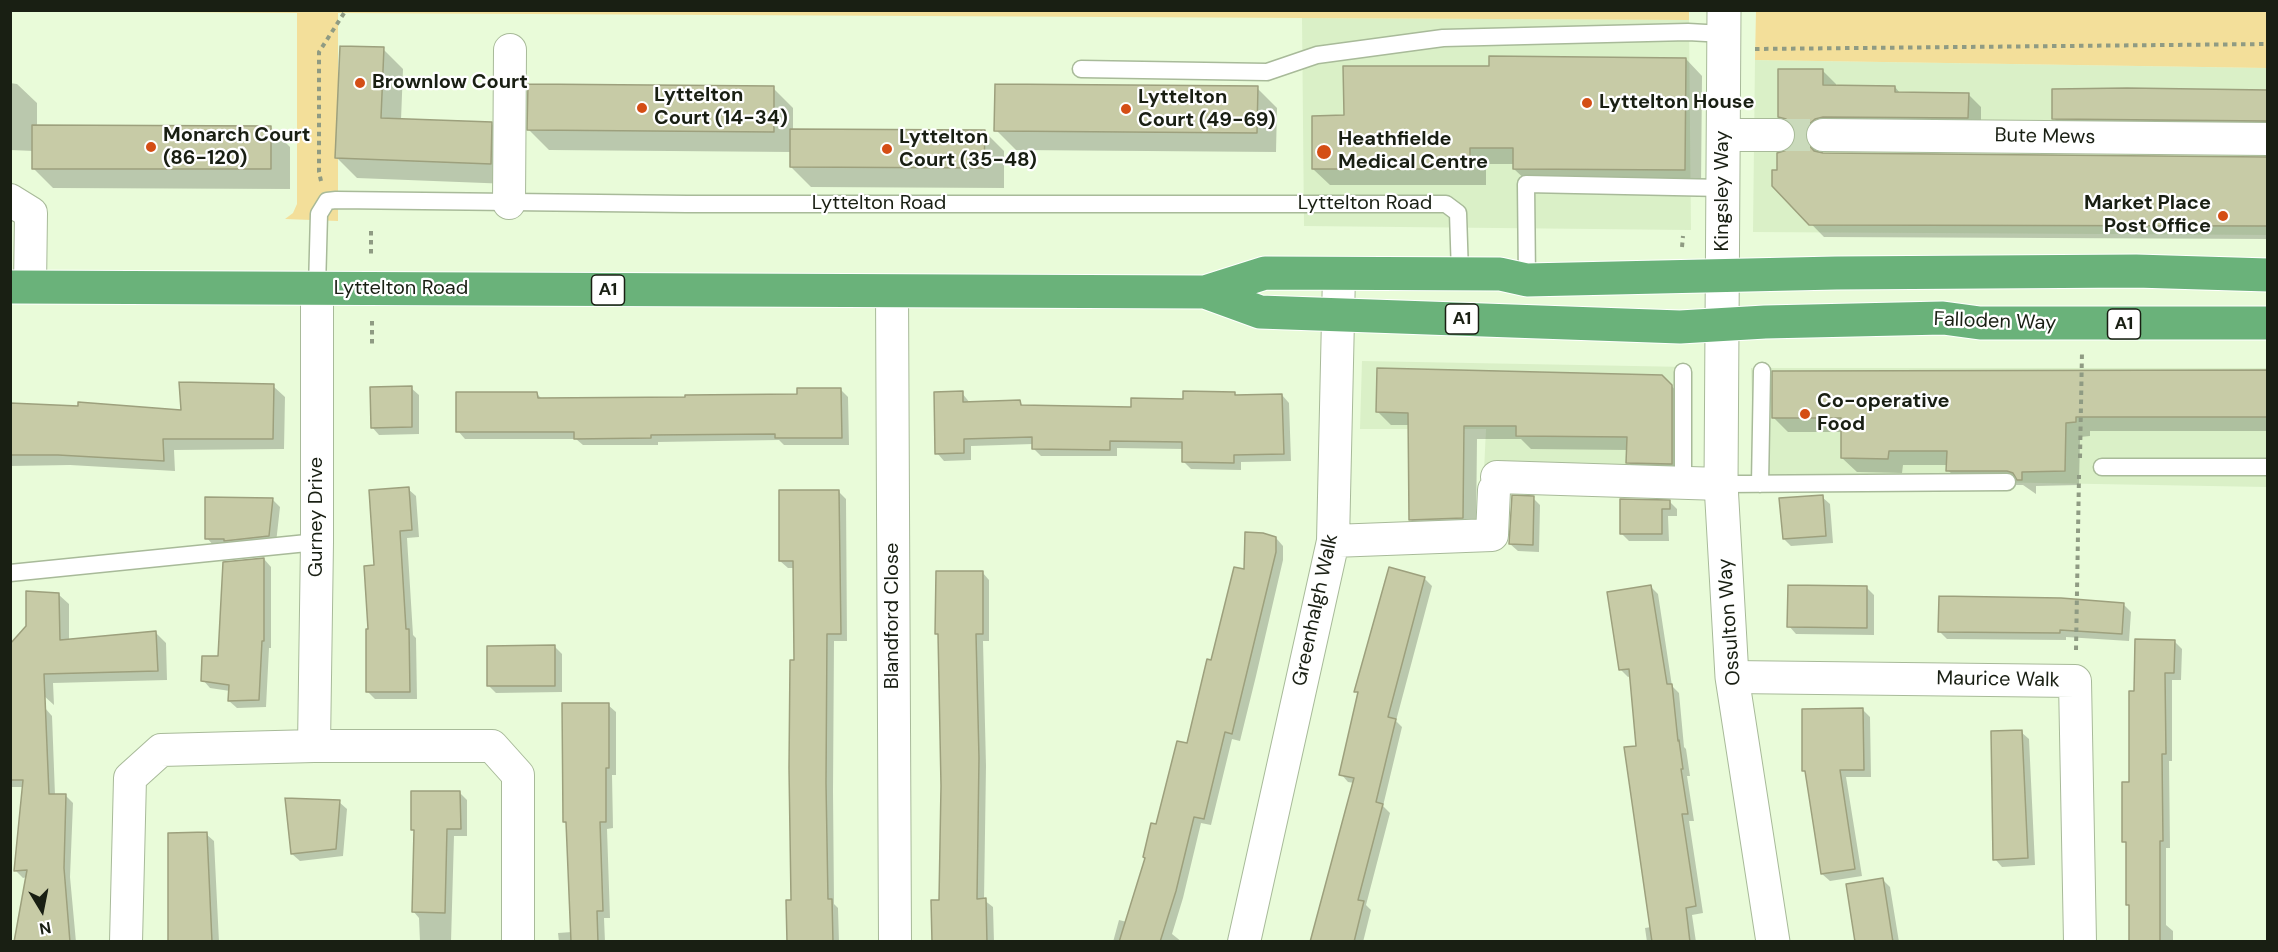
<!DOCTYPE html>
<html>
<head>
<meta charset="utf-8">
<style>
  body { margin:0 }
  #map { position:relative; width:2278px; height:952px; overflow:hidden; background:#e9fbd9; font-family:"DM Sans",sans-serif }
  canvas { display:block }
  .frame { position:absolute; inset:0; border:12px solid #191f13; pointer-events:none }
  .north { position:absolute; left:12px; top:880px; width:60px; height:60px; -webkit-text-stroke:4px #fff; paint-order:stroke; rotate:170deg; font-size:16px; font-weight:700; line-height:24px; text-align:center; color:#191f13 }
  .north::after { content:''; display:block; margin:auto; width:21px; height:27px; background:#191f13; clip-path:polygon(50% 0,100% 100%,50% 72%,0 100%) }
</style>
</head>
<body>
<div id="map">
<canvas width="2278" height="952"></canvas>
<div class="frame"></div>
<div class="north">N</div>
</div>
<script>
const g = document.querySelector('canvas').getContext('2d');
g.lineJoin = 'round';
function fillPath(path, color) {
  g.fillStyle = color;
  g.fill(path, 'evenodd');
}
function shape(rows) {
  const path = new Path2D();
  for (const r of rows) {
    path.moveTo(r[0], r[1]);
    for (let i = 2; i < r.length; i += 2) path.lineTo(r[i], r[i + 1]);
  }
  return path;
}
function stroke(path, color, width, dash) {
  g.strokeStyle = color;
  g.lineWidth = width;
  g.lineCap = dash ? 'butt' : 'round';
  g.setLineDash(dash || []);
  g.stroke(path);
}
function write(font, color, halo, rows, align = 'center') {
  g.font = font + ' "DM Sans",sans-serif';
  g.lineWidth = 4.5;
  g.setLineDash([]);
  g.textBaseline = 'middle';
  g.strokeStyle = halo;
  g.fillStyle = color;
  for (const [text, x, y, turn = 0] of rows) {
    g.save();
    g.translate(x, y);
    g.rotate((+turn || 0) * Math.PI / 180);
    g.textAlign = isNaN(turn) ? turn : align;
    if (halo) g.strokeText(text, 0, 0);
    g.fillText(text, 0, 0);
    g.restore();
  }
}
const built = shape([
  [1302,18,1689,20,1691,230,1304,226],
  [1755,60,2267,68,2267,235,1753,232],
  [1362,361,1688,367,1687,477,1484,471,1486,429,1360,429],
  [1751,368,2267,368,2267,487,1754,478]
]);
const green = shape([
  [1689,10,1689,20,338,13,338,221,285,219,293,213,297,204,297,13,11,11],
  [1756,11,2267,11,2267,68,1755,60]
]);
const shadow = shape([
  [383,49,403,69,401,120,491,123,511,143,510,184,357,178,337,158],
  [1686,59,1702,76,1701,186,1531,185,1514,169,1514,164,1486,164,1486,185,1330,185,1313,169,1345,117],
  [1823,71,1836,84,1836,87,1895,87,1900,93,1968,94,1981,107,1981,131,1820,140,1819,153,2268,159,2268,239,1824,237,1773,185,1788,152,1795,144,1797,136,1796,130,1792,130,1779,116],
  [10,83,17,84,37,103,37,127,270,127,290,147,290,189,53,188,33,168,34,151,10,150],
  [773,88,793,108,793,130,984,131,1004,151,1004,188,811,187,791,167,791,152,549,150,529,130],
  [1257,88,1277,108,1276,152,1016,150,996,130],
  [2268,91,2268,133,2067,131,2054,118],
  [2268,373,2268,431,2090,431,2090,436,2080,437,2079,485,2036,486,2036,494,2023,485,1962,485,1948,470,1948,465,1903,465,1902,473,1857,472,1842,458,1843,432,1788,432,1773,417],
  [1662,376,1685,400,1685,477,1641,476,1628,462,1628,450,1531,449,1521,439,1477,439,1476,531,1423,533,1410,519,1410,425,1391,425,1378,412],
  [273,386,285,397,284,449,174,450,175,471,70,465,10,466,10,404,183,412],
  [411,388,419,395,419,434,379,435,372,427],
  [840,389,848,397,849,445,784,445,779,440,658,442,658,445,583,445,576,439,465,439,458,431,537,394,542,399,687,398,799,395],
  [962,393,970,403,1020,402,1024,407,1132,408,1235,394,1237,396,1282,395,1289,403,1291,461,1241,462,1241,470,1191,469,1183,461,1183,449,1117,448,1117,456,1041,456,1033,448,1033,444,971,446,971,460,944,461,937,453],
  [408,489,416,496,419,537,407,538,413,635,416,638,417,699,375,699,368,692,370,631,375,567],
  [839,492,846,499,847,641,834,641,833,791,834,904,838,908,839,942,789,942,792,902,796,661,795,568,788,568,780,561],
  [1822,497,1830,504,1833,543,1791,546,1784,539],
  [1533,498,1540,505,1539,552,1518,551,1510,544],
  [273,500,280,507,276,543,214,546,207,538],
  [1670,502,1677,509,1677,516,1668,516,1669,541,1629,541,1622,534],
  [1276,538,1283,546,1283,560,1256,676,1240,741,1232,739,1211,825,1201,823,1183,898,1172,934,1182,942,1113,942,1119,920,1127,922,1157,826,1188,745,1212,662,1245,571],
  [264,559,271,567,271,648,269,648,266,707,237,708,229,701,230,691,210,688,203,680,220,657],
  [1390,569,1425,579,1432,586,1396,721,1402,727,1383,806,1390,813,1366,905,1371,910,1363,942,1312,942,1354,783,1348,782,1341,774,1359,694,1356,691],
  [982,572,989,580,989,641,983,641,986,766,984,900,993,907,994,942,934,942,940,901,942,786,940,636,937,633],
  [1651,587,1658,594,1672,686,1679,693,1684,747,1686,749,1690,776,1687,776,1694,821,1689,821,1703,913,1692,915,1696,942,1647,942,1645,928,1651,927,1631,676,1628,677,1620,669],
  [1867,588,1874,595,1874,635,1796,634,1789,626],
  [59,595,69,604,69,640,156,633,166,643,167,680,53,683,54,705,10,665],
  [2123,604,2131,612,2129,641,2066,637,2066,640,1947,639,1940,632],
  [2174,641,2182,649,2181,680,2172,680,2172,761,2169,761,2170,848,2166,848,2166,925,2173,931,2173,942,2131,942,2130,907,2127,904,2128,845,2124,841,2131,783,2135,692],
  [554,646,562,654,562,692,496,693,489,686],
  [10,701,45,708,52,716,55,795,65,795,73,803,70,877,76,942,15,942,27,877,23,878,15,870,24,787,10,787],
  [608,705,616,712,616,775,612,775,613,828,607,829,610,918,604,918,605,942,559,942,558,933,572,932,568,825,564,822],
  [1863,710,1870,717,1871,777,1846,777,1862,876,1830,881,1822,874,1807,774,1803,770],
  [2021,732,2029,739,2035,865,2002,867,1995,859],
  [460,793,467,800,467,836,454,836,451,942,420,942,419,918,413,911,415,832,413,829],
  [339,802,347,809,343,856,300,861,292,854],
  [206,834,214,841,219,942,170,942],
  [1883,880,1890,887,1899,942,1857,942]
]);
const building = shape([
  [340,46,384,47,381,118,492,122,491,164,335,158,340,46],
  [1489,56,1686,58,1685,170,1513,169,1513,148,1470,148,1470,169,1312,169,1312,116,1344,115,1343,66,1489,66,1489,56],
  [1778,69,1823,69,1823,85,1895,86,1895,92,1969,93,1968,118,1823,117,1815,119,1807,126,1805,135,1808,144,1814,151,1823,153,2268,157,2268,226,1809,225,1772,186,1772,170,1777,170,1777,153,1787,150,1794,143,1796,136,1793,126,1786,119,1778,117,1778,69],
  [528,84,774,86,774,132,527,130,528,84],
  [995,84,1258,86,1257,133,994,131,995,84],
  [2127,88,2268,90,2268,121,2052,119,2052,89,2127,88],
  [32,125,271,126,271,169,32,169,32,125],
  [790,129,985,130,984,168,790,167,790,129],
  [1377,368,1662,375,1672,385,1672,464,1626,463,1627,437,1516,436,1516,426,1464,426,1463,518,1409,520,1408,413,1376,412,1377,368],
  [2268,370,2268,417,2076,417,2076,422,2066,423,2065,471,2022,472,2022,480,2017,480,2013,473,2007,471,1946,471,1947,451,1889,451,1888,459,1841,458,1841,418,1772,418,1772,371,2268,370],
  [179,382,274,384,273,439,163,439,164,461,58,455,10,455,10,403,78,406,78,402,181,410,179,382],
  [412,386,412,427,371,428,370,387,412,386],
  [797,388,841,388,842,438,775,438,775,434,651,435,651,438,574,439,574,432,456,432,456,392,537,392,538,398,685,397,685,395,797,394,797,388],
  [963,391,963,402,1020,400,1021,405,1131,407,1131,398,1183,399,1183,391,1235,392,1235,395,1282,394,1284,454,1234,455,1234,463,1182,462,1182,442,1110,441,1110,450,1032,449,1032,437,964,439,964,453,935,454,934,392,963,391],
  [409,487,412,530,400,531,406,629,409,629,410,692,366,692,366,629,368,629,364,566,374,565,369,490,409,487],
  [779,490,839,490,841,634,827,634,826,783,828,899,832,899,833,942,787,942,786,900,791,900,789,768,790,660,794,660,793,561,779,561,779,490],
  [1512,495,1534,496,1533,545,1509,544,1512,495],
  [1823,495,1826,536,1783,539,1779,498,1823,495],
  [205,497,273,498,269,536,224,541,224,539,205,539,205,497],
  [1620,499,1670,500,1670,509,1662,509,1662,534,1620,534,1620,499],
  [1245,532,1263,533,1276,537,1276,552,1232,734,1225,732,1204,819,1194,817,1176,891,1160,942,1119,942,1145,858,1143,857,1151,823,1156,824,1177,741,1187,743,1207,659,1211,660,1234,567,1244,569,1245,532],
  [264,558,264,641,262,641,259,700,228,701,229,685,201,681,202,656,218,656,223,562,264,558],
  [1389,567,1425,577,1388,717,1396,719,1376,802,1383,804,1358,900,1364,901,1354,942,1310,942,1354,778,1339,775,1358,692,1354,692,1389,567],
  [936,571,983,571,983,634,976,634,979,758,977,899,986,898,987,942,932,942,931,900,939,900,941,786,938,634,935,634,936,571],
  [1651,585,1667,684,1672,684,1678,741,1679,740,1683,769,1681,769,1688,814,1682,814,1696,906,1686,908,1690,942,1652,942,1624,747,1636,746,1629,669,1619,670,1607,592,1651,585],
  [1788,585,1867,586,1867,628,1787,627,1788,585],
  [26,591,59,593,60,640,156,631,158,671,44,674,49,794,66,794,64,868,70,942,14,942,27,870,14,871,23,780,10,780,10,644,26,626,26,591],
  [1939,596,2061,598,2124,603,2122,634,2060,630,2060,633,1938,632,1939,596],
  [2135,639,2175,640,2174,673,2165,673,2166,754,2162,754,2163,841,2160,841,2160,942,2129,942,2129,905,2126,905,2126,842,2122,842,2122,782,2129,782,2129,691,2134,691,2135,639],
  [555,645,555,686,487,686,487,646,555,645],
  [562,703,609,703,609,768,606,768,606,822,600,822,603,911,597,911,598,942,571,942,566,822,563,822,562,703],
  [1863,708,1864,770,1840,770,1855,869,1821,874,1805,771,1802,771,1802,709,1863,708],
  [2022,730,2028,858,1993,860,1991,731,2022,730],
  [411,791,460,791,461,829,447,829,445,913,412,912,414,830,411,830,411,791],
  [285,798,340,800,336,849,291,854,285,798],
  [207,832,212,942,168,942,168,833,207,832],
  [1883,878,1893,942,1855,942,1846,884,1883,878]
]);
const minorTunnel = shape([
  [1778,135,1823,135]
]);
const path = shape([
  [1755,49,2268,44],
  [321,181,319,172,319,52,346,10],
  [371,231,371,254],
  [1682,247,1683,236],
  [372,321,372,347],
  [2080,458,2082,352],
  [2076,650,2079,475]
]);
const service = shape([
  [1081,69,1267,72,1317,55,1443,38,1688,32,1724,34],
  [1527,280,1526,184,1723,188],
  [317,288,319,214,327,201,336,200,687,204,1446,204,1458,213,1460,274],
  [2102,467,2268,467],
  [1683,483,1683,372],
  [1721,484,2007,482],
  [1760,484,1762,371],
  [10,573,317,542]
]);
const minor = shape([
  [1724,135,1778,135],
  [1823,135,2268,139],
  [10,200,31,213,30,287],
  [509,203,510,50],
  [317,288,317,542,314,746,492,746,518,775,518,942],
  [892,291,895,942],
  [1497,477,1721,484],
  [1333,541,1492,535,1494,490],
  [1732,677,2075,681,2080,942],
  [126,942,130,778,161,750,314,746],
  [1244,942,1333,541,1339,274]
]);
const tertiary = shape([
  [1724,10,1721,484,1732,677,1773,942]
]);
const trunk = shape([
  [10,287,1205,292,1265,273,1500,274,1527,280,1836,273,2136,271,2268,275],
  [1205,292,1260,312,1680,327,1765,322,1943,318,1980,323,2268,323]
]);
const markers = [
  [360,83,6,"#d44e15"],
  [1587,103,6,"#d44e15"],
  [642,108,6,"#d44e15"],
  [1126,109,6,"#d44e15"],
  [151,147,6,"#d44e15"],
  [887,149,6,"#d44e15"],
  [1324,152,8,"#d44e15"],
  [2223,216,6,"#d44e15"],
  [1805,414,6,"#d44e15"]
];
const shields = [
  [608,290,33],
  [1462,319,33],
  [2124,324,33]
];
const shieldNames = [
  ["A1",608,290],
  ["A1",1462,319],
  ["A1",2124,324]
];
const poiNames = [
  ["Brownlow Court",372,83],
  ["Lyttelton",654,96],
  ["Court (14-34)",654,119],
  ["Lyttelton",1138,98],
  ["Court (49-69)",1138,121],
  ["Lyttelton House",1599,103],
  ["Monarch Court",163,136],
  ["(86-120)",163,159],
  ["Lyttelton",899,138],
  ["Court (35-48)",899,161],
  ["Heathfielde",1338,140],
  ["Medical Centre",1338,163],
  ["Market Place",2211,204,"right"],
  ["Post Office",2211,227,"right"],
  ["Co-operative",1817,402],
  ["Food",1817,425]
];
const streetNames = [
  ["Bute Mews",2045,137,1],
  ["Kingsley Way",1723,191,-90],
  ["Lyttelton Road",879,204],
  ["Lyttelton Road",1365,204],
  ["Lyttelton Road",401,289],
  ["Falloden Way",1995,322,2],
  ["Gurney Drive",317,517,-90],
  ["Greenhalgh Walk",1316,610,-78],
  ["Blandford Close",893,616,-90],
  ["Ossulton Way",1730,622,-94],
  ["Maurice Walk",1998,680,1]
];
fillPath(built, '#daf0c7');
fillPath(green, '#f3df9a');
fillPath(shadow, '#0003');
fillPath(building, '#c7cba6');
stroke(building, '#9da07d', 1.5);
stroke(minorTunnel, '#cadabb', 32, [32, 16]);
stroke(service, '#a8ba99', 19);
stroke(minor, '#a8ba99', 34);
stroke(tertiary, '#a8ba99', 35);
stroke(trunk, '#fff', 35);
stroke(path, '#8f9b83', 4, [4.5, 4.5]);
stroke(service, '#fff', 16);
stroke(minor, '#fff', 32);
stroke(tertiary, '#fff', 33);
stroke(trunk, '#6ab27a', 33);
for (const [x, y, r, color] of markers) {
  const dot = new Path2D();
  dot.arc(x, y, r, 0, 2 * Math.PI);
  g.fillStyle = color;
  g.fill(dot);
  stroke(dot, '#fff', 2);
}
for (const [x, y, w] of shields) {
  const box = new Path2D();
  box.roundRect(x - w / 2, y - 15, w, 30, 4.5);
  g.fillStyle = '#fff';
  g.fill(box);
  stroke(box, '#191f13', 1.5);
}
write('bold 18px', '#191f13', null, shieldNames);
write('bold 20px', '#191f13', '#fff', poiNames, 'left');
write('20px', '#191f13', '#fff', streetNames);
</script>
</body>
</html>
